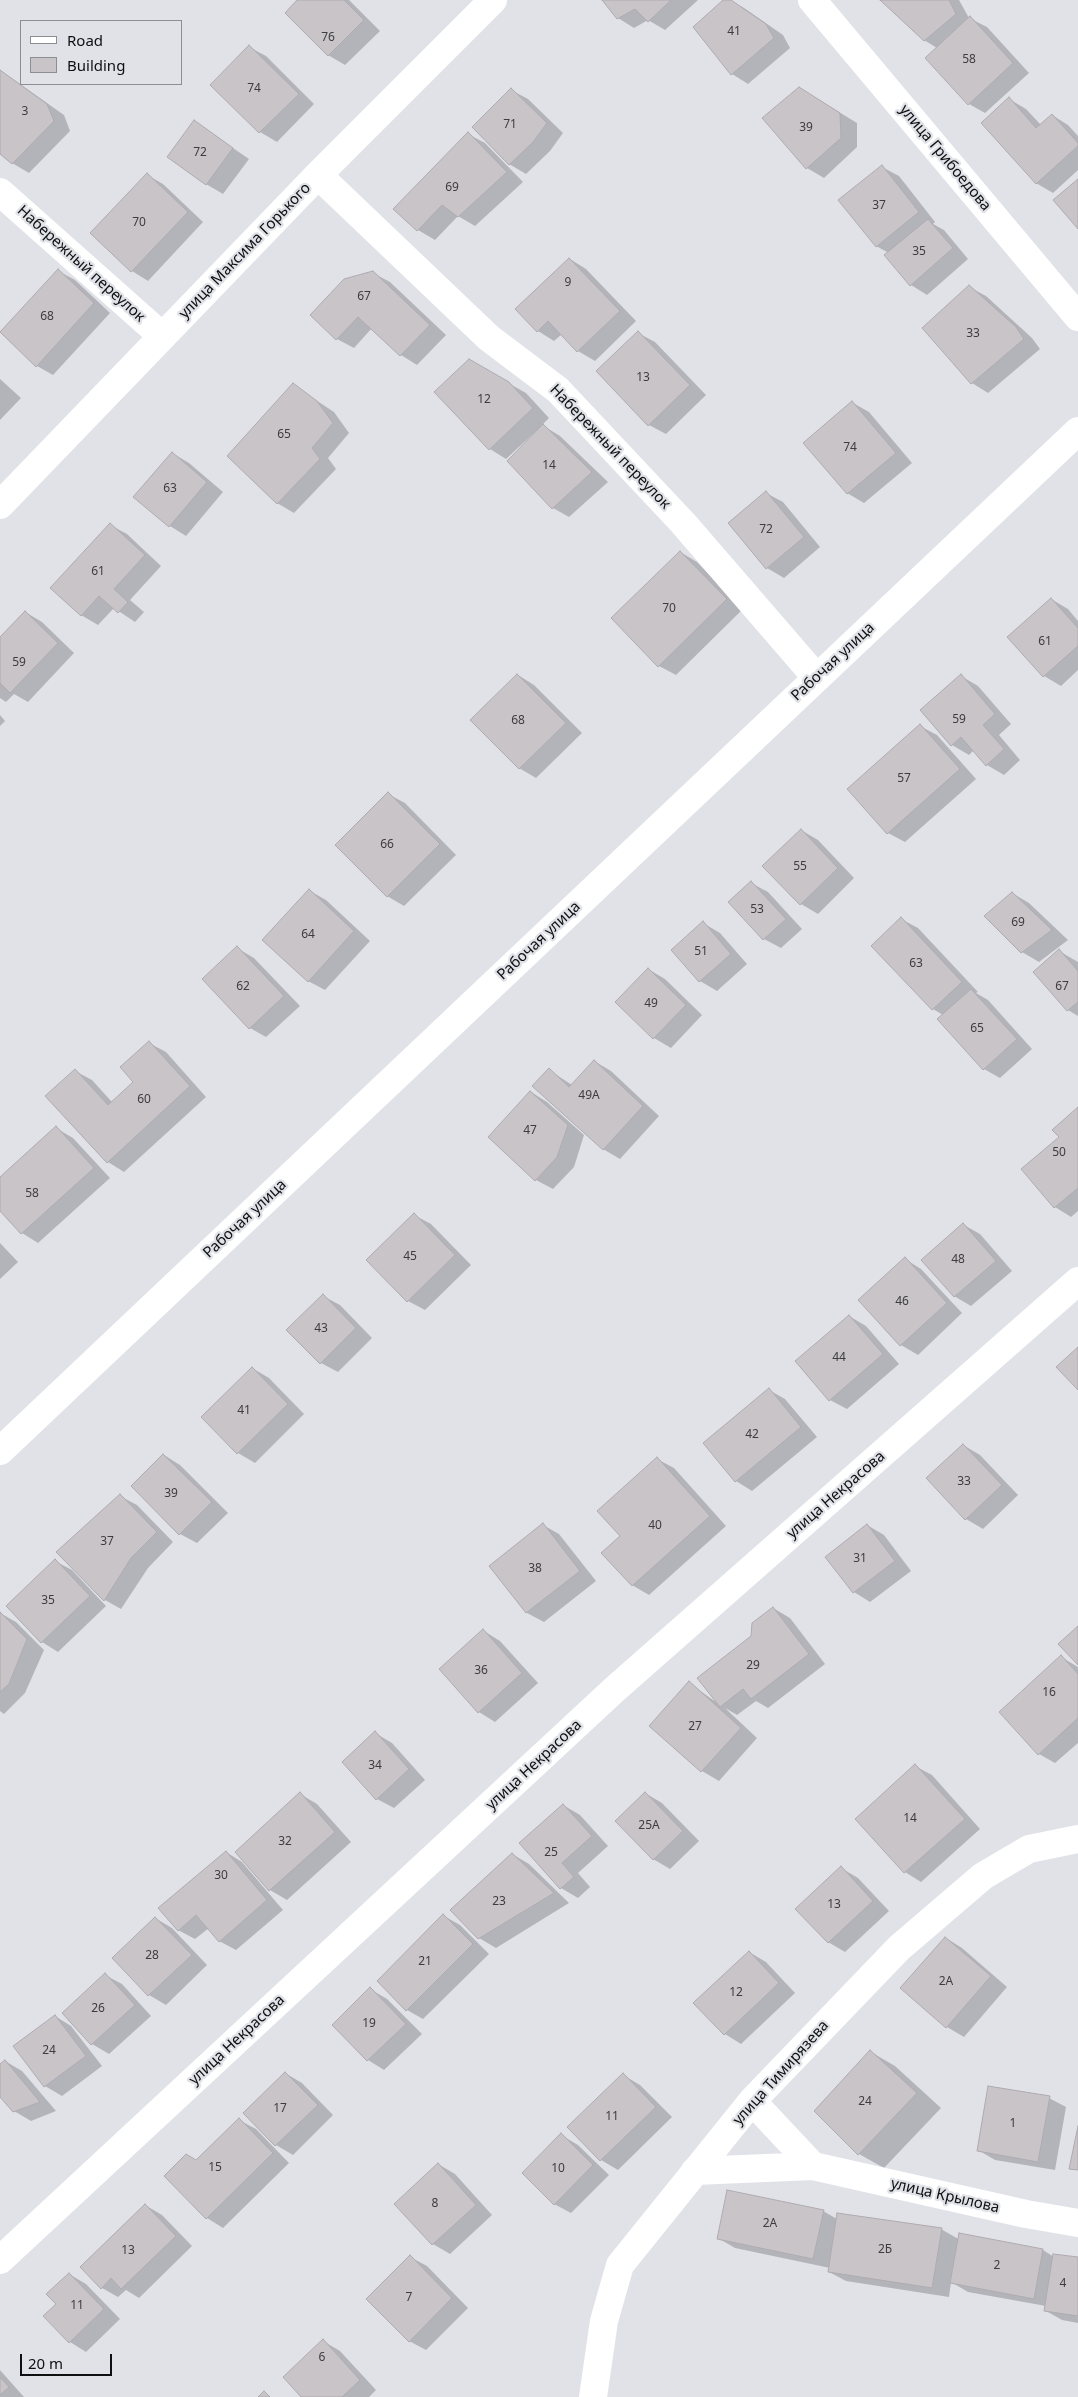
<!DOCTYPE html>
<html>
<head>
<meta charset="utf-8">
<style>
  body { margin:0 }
  #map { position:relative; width:1078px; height:2397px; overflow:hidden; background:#e0e2e8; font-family:"Noto Sans",sans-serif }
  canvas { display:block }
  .legend { position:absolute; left:20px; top:20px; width:162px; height:65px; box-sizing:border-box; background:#e0e2e8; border:1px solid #8c8e92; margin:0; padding:6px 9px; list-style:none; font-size:15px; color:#0e0f10 }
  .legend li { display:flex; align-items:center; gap:10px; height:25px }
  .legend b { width:25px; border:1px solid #8c8e92 }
  .scale { position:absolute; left:20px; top:2354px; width:92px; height:22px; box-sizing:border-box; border:2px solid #0e0f10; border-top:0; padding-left:6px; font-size:15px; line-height:18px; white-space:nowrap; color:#0e0f10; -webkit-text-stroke:4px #e0e2e8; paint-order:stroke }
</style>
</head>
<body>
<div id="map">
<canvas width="1078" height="2397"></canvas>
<ul class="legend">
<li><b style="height:6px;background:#fff"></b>Road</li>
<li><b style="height:14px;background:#c9c4c8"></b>Building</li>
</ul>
<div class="scale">20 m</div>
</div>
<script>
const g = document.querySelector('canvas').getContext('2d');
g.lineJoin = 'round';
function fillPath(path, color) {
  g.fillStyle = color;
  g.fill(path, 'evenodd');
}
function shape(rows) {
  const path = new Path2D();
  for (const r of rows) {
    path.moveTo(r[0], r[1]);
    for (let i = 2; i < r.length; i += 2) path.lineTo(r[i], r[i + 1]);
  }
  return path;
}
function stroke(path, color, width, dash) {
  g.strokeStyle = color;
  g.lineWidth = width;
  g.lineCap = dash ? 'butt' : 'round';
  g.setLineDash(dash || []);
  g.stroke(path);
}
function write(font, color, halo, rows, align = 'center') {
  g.font = font + ' "Noto Sans",sans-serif';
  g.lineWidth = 4.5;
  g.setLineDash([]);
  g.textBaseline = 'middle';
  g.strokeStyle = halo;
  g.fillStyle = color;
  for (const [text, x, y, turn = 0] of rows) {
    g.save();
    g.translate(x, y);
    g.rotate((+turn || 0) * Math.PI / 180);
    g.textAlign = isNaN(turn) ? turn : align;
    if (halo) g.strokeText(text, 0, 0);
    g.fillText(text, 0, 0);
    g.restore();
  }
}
const shadow = shape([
  [299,0,349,0,380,31,345,65,328,55],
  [604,0,698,0,665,30,648,20,634,28,618,18],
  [725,0,729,0,744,8,783,35,790,48,748,84,732,74],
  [882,0,959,0,969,18,987,27,1029,73,985,113,969,104,937,48,924,40],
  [249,47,266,56,314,104,277,142,260,132,211,85],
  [0,70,64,115,70,131,29,173,12,163,0,152],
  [511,90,528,99,563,133,550,151,526,174,509,164],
  [816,98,857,123,857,147,824,178,807,168],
  [1009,99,1026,109,1041,125,1052,115,1068,125,1078,136,1078,170,1053,193,1036,183],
  [195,122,249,159,223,194,206,184],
  [468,134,485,143,523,182,475,226,458,216,435,240,418,230,395,209],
  [882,167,899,176,935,222,933,224,944,230,968,259,927,295,911,285,889,253,876,246],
  [147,175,163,184,203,222,148,281,132,271],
  [570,259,586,269,636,321,595,361,578,351,562,334,554,341,538,331],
  [58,271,75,280,110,313,53,375,37,366],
  [373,273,390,282,446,335,417,365,401,355,372,328,354,348,337,339],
  [969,287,986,296,1032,338,1040,349,988,393,972,383],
  [638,333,655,342,706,395,666,434,649,425],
  [469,361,526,393,549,418,542,425,560,436,608,482,569,517,553,508,535,432,506,459,490,449],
  [0,379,21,398,0,420],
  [293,385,334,412,349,433,328,458,336,469,294,513,277,503],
  [853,403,869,412,912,463,864,503,847,493],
  [172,453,189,463,223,492,186,536,170,526,135,497],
  [766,493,783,502,820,547,784,578,767,568],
  [110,525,127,534,161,566,130,600,144,612,135,622,114,608,98,625,81,615],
  [680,552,697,562,743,609,676,675,659,666],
  [1051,599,1068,609,1078,621,1078,670,1061,686,1044,676,1009,637],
  [25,612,42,622,74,653,28,702,14,694,6,702,0,698,0,638],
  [518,675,534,685,582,733,536,778,519,768],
  [961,676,978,686,1011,724,999,735,1020,760,1004,775,987,765,974,750,969,755,952,745,922,711],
  [0,715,5,721,0,726],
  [920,726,937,735,976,779,905,842,888,833],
  [388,794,405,803,456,855,404,906,387,896],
  [801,830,818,840,854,878,818,914,801,904,764,866],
  [751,883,768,892,802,929,781,948,764,939],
  [310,891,326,900,370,941,325,990,308,981],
  [1012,893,1029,903,1068,940,1039,962,1022,952,986,916],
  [901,919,918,928,978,992,976,993,988,1000,1032,1049,1000,1078,984,1069,943,1015,933,1009],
  [703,923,720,933,747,964,717,991,700,981],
  [237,948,254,958,300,1006,266,1037,250,1028],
  [1059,951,1078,962,1078,1016,1068,1010,1035,972],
  [648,969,665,979,702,1015,671,1048,654,1038,617,1002],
  [149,1043,166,1052,206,1097,124,1172,108,1162,75,1071,92,1080,112,1102,135,1082],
  [594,1061,611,1071,659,1116,620,1159,603,1149,549,1070,572,1085],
  [531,1092,547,1102,584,1135,574,1167,553,1189,536,1180],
  [1078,1109,1078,1211,1071,1217,1055,1207,1061,1138],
  [56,1128,73,1138,110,1178,38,1243,22,1233,0,1209,0,1179],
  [414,1215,431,1224,471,1265,425,1310,408,1301],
  [964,1225,980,1234,1012,1271,971,1306,954,1296],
  [0,1243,18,1262,0,1279],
  [905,1259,921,1269,962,1313,918,1355,901,1345],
  [323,1296,340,1305,372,1338,338,1372,321,1363],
  [849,1316,866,1326,899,1364,847,1409,830,1400],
  [252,1368,269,1378,304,1414,255,1463,238,1453,202,1417],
  [769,1390,785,1399,817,1437,752,1491,736,1481],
  [963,1445,980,1455,1018,1495,983,1529,966,1519,928,1478],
  [164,1455,180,1465,228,1513,197,1543,180,1534],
  [657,1459,674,1468,726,1526,649,1595,632,1585,621,1536],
  [120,1496,137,1505,173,1542,148,1568,121,1609,105,1600,58,1552],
  [543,1525,559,1534,596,1581,544,1622,527,1613,490,1567],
  [867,1525,884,1535,911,1571,870,1602,854,1592,826,1557],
  [55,1561,72,1570,106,1606,58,1652,42,1642],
  [773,1608,790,1618,825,1664,768,1708,756,1701,737,1715,725,1708,757,1738,719,1781,702,1771,651,1726,689,1683,716,1702,752,1637],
  [0,1613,16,1622,44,1650,25,1693,4,1714,0,1711],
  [484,1631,500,1641,538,1683,495,1722,479,1712],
  [1061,1657,1078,1667,1078,1743,1055,1763,1039,1754],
  [375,1733,392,1743,425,1780,394,1808,377,1799],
  [915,1766,932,1775,980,1829,921,1882,905,1872,856,1819],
  [645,1793,662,1803,699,1841,670,1869,653,1859],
  [300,1794,317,1804,351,1842,287,1900,270,1890,236,1852],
  [563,1805,580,1815,608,1846,578,1873,590,1887,578,1898,561,1888,521,1843],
  [226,1852,242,1862,283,1910,236,1950,219,1941,209,1928,195,1939,178,1930],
  [512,1854,529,1864,569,1903,496,1948,479,1938],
  [841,1868,858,1878,889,1911,845,1952,828,1942],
  [444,1916,460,1925,489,1954,423,2019,407,2010],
  [155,1918,172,1928,207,1965,166,2005,149,1995,113,1958],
  [946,1938,962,1948,1007,1987,964,2037,947,2027,902,1988],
  [749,1952,766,1962,795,1993,741,2044,725,2034],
  [105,1975,122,1984,151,2016,109,2054,92,2044,63,2013],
  [370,1989,387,1999,422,2034,384,2070,368,2060,333,2025],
  [55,2016,71,2026,102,2066,62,2096,45,2086,15,2046],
  [871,2052,895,2066,941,2108,884,2168,859,2154],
  [5,2061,22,2071,56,2111,31,2121,14,2111,0,2095,0,2066],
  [285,2073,302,2083,333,2115,293,2155,276,2145,245,2113],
  [623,2075,640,2085,672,2117,618,2170,601,2160,569,2127],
  [1049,2098,1066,2107,1055,2170,995,2160,978,2150],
  [239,2120,256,2129,289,2163,223,2228,207,2218,165,2176,196,2162],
  [561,2135,578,2145,609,2175,571,2213,554,2204],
  [438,2164,455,2174,492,2215,450,2254,433,2244,396,2204],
  [145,2205,162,2215,192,2246,139,2298,126,2290,118,2297,102,2288],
  [823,2211,837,2219,941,2229,960,2240,1043,2250,1054,2257,1078,2259,1078,2323,1062,2320,1046,2311,1046,2306,968,2292,951,2282,949,2297,846,2281,829,2272,830,2268,735,2248,718,2238],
  [410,2257,427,2266,468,2308,426,2350,409,2341],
  [69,2274,86,2284,120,2319,86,2352,70,2342,58,2304],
  [323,2341,340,2351,376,2390,369,2397,303,2397],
  [0,2370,24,2397,0,2397]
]);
const building = shape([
  [297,0,344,0,364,20,328,56,285,13,297,0],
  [602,0,671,0,648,22,635,9,617,19,602,0],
  [723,0,731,0,766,24,774,38,731,75,693,27,723,0],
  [880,0,949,0,956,14,924,41,880,0],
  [970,16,1013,63,968,105,925,58,970,16],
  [249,45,299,94,259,133,210,85,249,45],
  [0,70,47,104,54,121,12,164,0,154,0,70],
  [799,87,840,113,841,138,806,169,762,118,799,87],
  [511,88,547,123,533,142,509,165,472,127,511,88],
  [1009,97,1036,128,1052,114,1078,143,1078,146,1036,184,981,123,1009,97],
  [194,120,233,148,206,185,167,157,194,120],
  [468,132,507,172,458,217,442,205,417,231,393,209,468,132],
  [882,165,919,212,876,247,838,200,882,165],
  [147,173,188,212,131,272,90,233,147,173],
  [1078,179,1078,229,1053,200,1078,179],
  [928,219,953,248,910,286,884,255,928,219],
  [569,258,620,311,577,352,548,321,537,332,515,309,569,258],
  [58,269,94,303,36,367,0,332,58,269],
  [373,271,430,325,400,356,358,317,336,340,310,315,344,279,373,271],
  [969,285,1016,327,1024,339,971,384,922,328,969,285],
  [638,331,690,385,648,426,596,371,638,331],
  [469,359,509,382,533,408,489,450,434,392,469,359],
  [293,383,317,401,333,423,312,448,320,459,277,504,227,456,293,383],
  [852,401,896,453,847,494,803,443,852,401],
  [543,424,592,472,552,509,507,461,543,424],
  [172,452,207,482,169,527,133,497,172,452],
  [766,491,804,537,766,569,728,523,766,491],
  [110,523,145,555,114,589,128,602,118,613,99,596,81,616,50,588,110,523],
  [680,551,727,599,658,667,611,618,680,551],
  [1051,598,1078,628,1078,646,1043,677,1007,637,1051,598],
  [25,611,58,643,10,693,0,683,0,637,25,611],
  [517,674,566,723,519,769,470,720,517,674],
  [961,674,995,714,983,725,1004,749,986,766,961,737,951,746,920,710,961,674],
  [920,724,960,769,887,834,847,789,920,724],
  [388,792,440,844,387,897,335,845,388,792],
  [801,829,838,868,800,905,762,866,801,829],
  [751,881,786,919,763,940,728,902,751,881],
  [309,889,354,931,308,982,262,940,309,889],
  [1012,892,1052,930,1021,953,984,916,1012,892],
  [901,917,962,982,932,1010,871,946,901,917],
  [703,921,731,954,699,982,671,950,703,921],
  [237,946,284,996,249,1029,202,979,237,946],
  [1059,949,1078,971,1078,1002,1067,1011,1033,972,1059,949],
  [648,968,686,1005,653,1039,615,1002,648,968],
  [971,989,1017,1039,983,1070,937,1019,971,989],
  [149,1041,190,1086,107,1163,45,1096,75,1069,108,1105,133,1082,120,1067,149,1041],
  [594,1060,643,1106,603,1150,532,1086,549,1068,569,1087,594,1060],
  [530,1091,568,1125,557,1157,535,1181,488,1137,530,1091],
  [1078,1107,1078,1188,1054,1208,1021,1169,1059,1137,1052,1130,1078,1107],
  [56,1126,94,1168,21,1234,0,1211,0,1177,56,1126],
  [414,1213,455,1255,407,1302,366,1260,414,1213],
  [963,1223,996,1261,954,1297,921,1260,963,1223],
  [905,1257,947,1303,900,1346,858,1300,905,1257],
  [323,1294,356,1328,320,1364,286,1330,323,1294],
  [849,1315,883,1354,829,1401,795,1361,849,1315],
  [1078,1347,1078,1390,1056,1367,1078,1347],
  [252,1367,288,1404,237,1454,201,1417,252,1367],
  [769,1388,801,1427,735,1482,703,1443,769,1388],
  [963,1444,1002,1485,965,1520,926,1478,963,1444],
  [163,1454,212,1502,179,1535,131,1486,163,1454],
  [657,1457,710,1516,632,1586,601,1553,620,1536,597,1511,657,1457],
  [120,1494,157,1532,131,1558,104,1601,56,1552,120,1494],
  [543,1523,580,1571,526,1613,489,1566,543,1523],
  [867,1524,895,1561,853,1593,825,1557,867,1524],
  [55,1559,90,1596,41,1643,6,1606,55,1559],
  [773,1607,809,1654,751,1699,743,1689,720,1707,697,1678,751,1636,752,1623,773,1607],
  [0,1612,27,1639,9,1684,0,1692,0,1612],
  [1078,1626,1078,1665,1058,1644,1078,1626],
  [483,1629,522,1673,478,1713,439,1669,483,1629],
  [1061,1655,1078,1674,1078,1718,1038,1755,999,1712,1061,1655],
  [689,1681,741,1728,701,1772,649,1726,689,1681],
  [375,1731,409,1769,376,1800,342,1762,375,1731],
  [915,1764,965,1819,904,1873,855,1819,915,1764],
  [300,1792,335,1832,269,1891,235,1852,300,1792],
  [645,1792,683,1831,653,1860,615,1821,645,1792],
  [563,1804,592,1836,562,1863,574,1877,560,1889,519,1843,563,1804],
  [226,1851,267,1900,219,1942,196,1915,178,1931,158,1908,226,1851],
  [512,1853,554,1893,478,1939,450,1910,512,1853],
  [841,1866,873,1901,828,1943,795,1909,841,1866],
  [443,1914,473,1944,406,2011,377,1981,443,1914],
  [155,1917,192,1955,148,1996,112,1958,155,1917],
  [945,1937,991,1976,946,2028,900,1988,945,1937],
  [749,1951,779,1983,724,2035,693,2003,749,1951],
  [105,1973,135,2005,91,2045,62,2013,105,1973],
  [370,1987,406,2024,367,2061,332,2025,370,1987],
  [55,2015,86,2056,44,2087,13,2046,55,2015],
  [870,2050,917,2093,858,2155,814,2111,870,2050],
  [5,2060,40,2102,13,2112,0,2097,0,2064,5,2060],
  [285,2072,318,2105,275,2146,243,2113,285,2072],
  [623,2073,656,2107,600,2161,567,2127,623,2073],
  [988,2086,1050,2096,1038,2162,977,2151,988,2086],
  [239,2118,273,2153,206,2219,164,2176,186,2154,196,2160,239,2118],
  [1078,2126,1078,2170,1069,2169,1078,2126],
  [561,2133,593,2165,554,2205,522,2173,561,2133],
  [438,2163,476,2205,432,2245,394,2204,438,2163],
  [727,2190,824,2210,813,2259,717,2239,727,2190],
  [145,2204,176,2236,121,2289,111,2278,101,2289,80,2267,145,2204],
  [837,2213,942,2228,932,2288,828,2272,837,2213],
  [959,2233,1043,2249,1034,2299,950,2283,959,2233],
  [1053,2254,1078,2257,1078,2316,1044,2311,1053,2254],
  [410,2255,452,2298,409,2342,366,2299,410,2255],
  [69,2273,104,2309,69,2343,43,2316,56,2304,46,2294,69,2273],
  [323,2339,360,2380,342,2397,301,2397,283,2377,323,2339],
  [0,2377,9,2387,0,2395,0,2377],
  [264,2391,270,2397,258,2397,264,2391]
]);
const street = shape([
  [812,0,1078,317],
  [318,175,489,338,558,390,683,523,816,677],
  [0,192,162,336],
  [0,505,318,175,493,0],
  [0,1451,1078,431],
  [752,2101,813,2166],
  [695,2171,813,2166,1026,2214,1078,2223],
  [0,2260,615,1689,1078,1281],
  [593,2397,604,2321,620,2265,752,2101,899,1948,983,1876,1029,1849,1078,1839]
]);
const numberNames = [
  ["41",734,32],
  ["76",328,38],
  ["58",969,60],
  ["74",254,89],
  ["3",25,112],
  ["71",510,125],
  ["39",806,128],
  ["72",200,153],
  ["69",452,188],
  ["37",879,206],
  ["70",139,223],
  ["35",919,252],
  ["9",568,283],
  ["67",364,297],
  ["68",47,317],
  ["33",973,334],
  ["13",643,378],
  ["12",484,400],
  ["65",284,435],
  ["74",850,448],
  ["14",549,466],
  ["63",170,489],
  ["72",766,530],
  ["61",98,572],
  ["70",669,609],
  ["61",1045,642],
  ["59",19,663],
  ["59",959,720],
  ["68",518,721],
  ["57",904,779],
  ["66",387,845],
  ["55",800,867],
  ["53",757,910],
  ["69",1018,923],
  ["64",308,935],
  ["51",701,952],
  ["63",916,964],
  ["62",243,987],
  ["67",1062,987],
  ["49",651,1004],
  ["65",977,1029],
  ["49А",589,1096],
  ["60",144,1100],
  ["47",530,1131],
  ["50",1059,1153],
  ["58",32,1194],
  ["45",410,1257],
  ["48",958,1260],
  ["46",902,1302],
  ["43",321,1329],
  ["44",839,1358],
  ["41",244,1411],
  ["42",752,1435],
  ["33",964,1482],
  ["39",171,1494],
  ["40",655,1526],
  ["37",107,1542],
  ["31",860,1559],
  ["38",535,1569],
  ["35",48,1601],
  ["29",753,1666],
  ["36",481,1671],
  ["16",1049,1693],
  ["27",695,1727],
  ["34",375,1766],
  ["14",910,1819],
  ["25А",649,1826],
  ["32",285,1842],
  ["25",551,1853],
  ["30",221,1876],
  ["23",499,1902],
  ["13",834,1905],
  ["28",152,1956],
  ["21",425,1962],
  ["2А",946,1982],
  ["12",736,1993],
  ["26",98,2009],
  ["19",369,2024],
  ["24",49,2051],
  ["24",865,2102],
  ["17",280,2109],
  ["11",612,2117],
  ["1",1013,2124],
  ["15",215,2168],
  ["10",558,2169],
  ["8",435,2204],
  ["2А",770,2224],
  ["2Б",885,2250],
  ["13",128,2251],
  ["2",997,2266],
  ["4",1063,2284],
  ["7",409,2298],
  ["11",77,2306],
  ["6",322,2358]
];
const streetNames = [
  ["улица Грибоедова",945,158,50],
  ["улица Максима Горького",245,251,-46],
  ["Набережный переулок",81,264,42],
  ["Набережный переулок",610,447,46],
  ["Рабочая улица",833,662,-43],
  ["Рабочая улица",539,941,-43],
  ["Рабочая улица",245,1219,-43],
  ["улица Некрасова",836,1495,-41],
  ["улица Некрасова",534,1765,-43],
  ["улица Некрасова",237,2040,-43],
  ["улица Тимирязева",781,2073,-48],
  ["улица Крылова",945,2196,13]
];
fillPath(shadow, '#0003');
fillPath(building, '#c9c4c8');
stroke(building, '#afaaaf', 1);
stroke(street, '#fff', 28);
write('12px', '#3d3c3e', null, numberNames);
write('15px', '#0e0f10', '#e0e2e8', streetNames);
</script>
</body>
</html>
